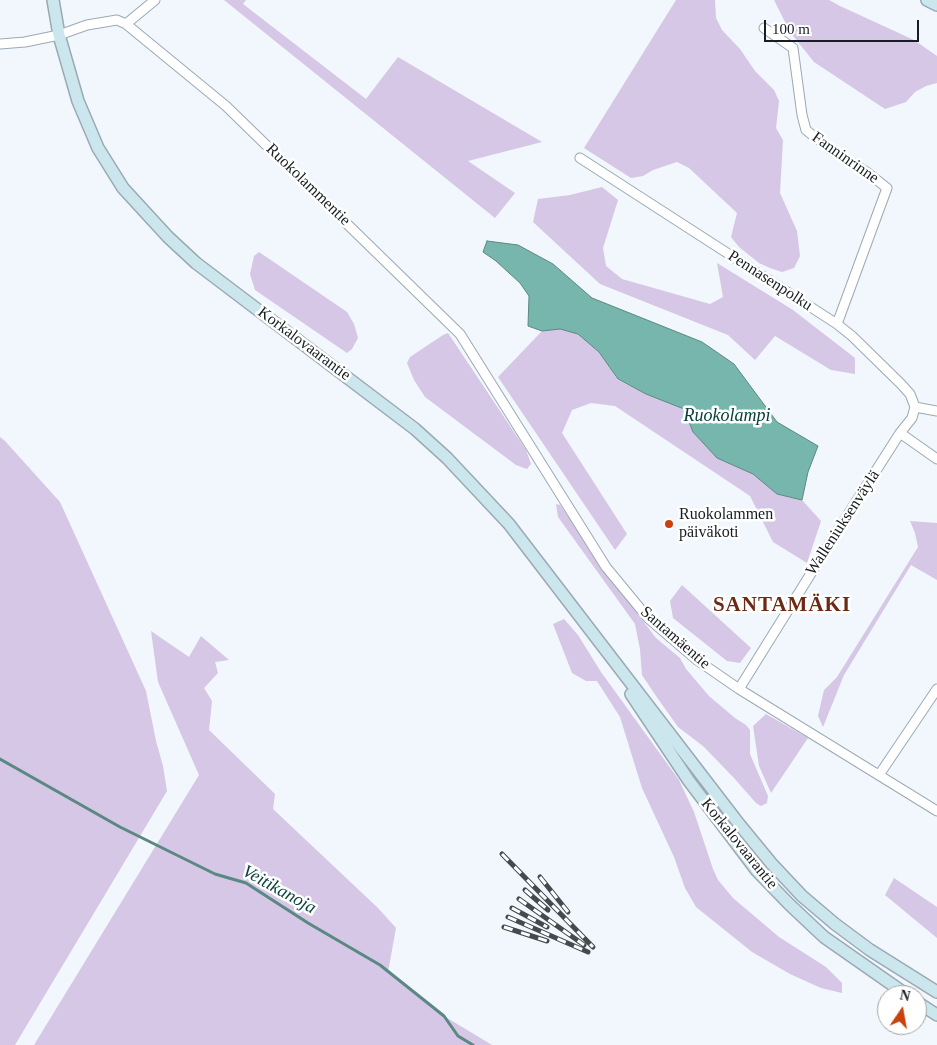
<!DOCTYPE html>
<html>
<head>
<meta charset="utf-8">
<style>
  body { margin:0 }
  #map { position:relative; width:937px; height:1045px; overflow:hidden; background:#f1f7fc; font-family:Georgia,serif }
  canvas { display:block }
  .north { position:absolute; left:877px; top:985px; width:50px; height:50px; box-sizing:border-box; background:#fff; border:1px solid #a2a5a6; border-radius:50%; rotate:12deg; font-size:14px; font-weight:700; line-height:20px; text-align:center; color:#171d21 }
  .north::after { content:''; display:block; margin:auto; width:18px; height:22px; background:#c9410c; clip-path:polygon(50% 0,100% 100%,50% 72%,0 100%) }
  .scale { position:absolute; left:764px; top:20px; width:155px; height:22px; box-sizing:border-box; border:2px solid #171d21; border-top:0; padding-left:6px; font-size:15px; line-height:18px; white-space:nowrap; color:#171d21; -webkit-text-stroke:4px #fff; paint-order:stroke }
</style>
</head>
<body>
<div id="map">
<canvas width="937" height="1045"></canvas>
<div class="north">N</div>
<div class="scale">100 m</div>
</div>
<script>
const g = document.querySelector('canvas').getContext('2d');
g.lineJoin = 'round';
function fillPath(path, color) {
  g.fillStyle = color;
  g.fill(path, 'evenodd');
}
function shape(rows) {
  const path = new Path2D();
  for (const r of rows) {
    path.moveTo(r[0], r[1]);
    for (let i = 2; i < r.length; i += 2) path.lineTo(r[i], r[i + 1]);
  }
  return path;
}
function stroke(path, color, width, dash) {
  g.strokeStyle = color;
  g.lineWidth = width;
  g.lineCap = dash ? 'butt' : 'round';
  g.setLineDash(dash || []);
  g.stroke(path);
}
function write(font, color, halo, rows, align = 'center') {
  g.font = font + ' Georgia,serif';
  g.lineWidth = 5;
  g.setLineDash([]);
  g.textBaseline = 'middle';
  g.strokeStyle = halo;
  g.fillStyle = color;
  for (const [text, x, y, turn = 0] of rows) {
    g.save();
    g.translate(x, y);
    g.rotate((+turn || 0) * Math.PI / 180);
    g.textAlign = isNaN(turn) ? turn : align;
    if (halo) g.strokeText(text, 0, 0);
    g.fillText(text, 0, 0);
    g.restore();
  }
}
const green = shape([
  [224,0,246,0,243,4,366,99,398,57,542,142,468,161,515,193,495,218],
  [676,0,715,0,716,18,722,30,740,49,755,71,774,90,779,101,776,128,783,140,780,193,797,231,800,256,794,268,782,272,770,268,759,263,739,247,731,237,737,213,689,168,677,162,653,170,643,176,631,178,584,148],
  [774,0,829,0,840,6,914,40,937,56,937,83,926,86,915,92,906,102,885,109,814,62,790,32],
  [602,187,618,200,603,248,606,266,622,279,710,304,723,297,717,263,793,310,855,358,855,374,831,370,775,336,755,360,728,335,600,284,533,222,538,199,570,195],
  [259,252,347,312,354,324,358,338,352,349,347,353,255,290,250,274,254,256],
  [560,329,578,334,599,352,618,380,646,394,684,409,693,432,717,458,753,474,777,494,802,500,821,521,807,563,773,542,750,496,615,406,591,403,572,410,562,433,627,534,615,550,498,377,542,331],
  [448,333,526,450,531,464,527,469,516,465,425,397,414,380,407,363,410,357,443,335],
  [0,437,5,441,60,502,146,691,156,741,163,766,167,791,15,1045,0,1045],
  [556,504,560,505,617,587,656,638,680,658,686,669,709,696,735,718,746,725,750,730,750,754,768,796,767,803,761,806,756,803,734,778,703,746,678,727,656,696,642,675,640,649,635,624,558,517],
  [910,521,937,523,937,580,911,565,844,675,823,727,818,716,824,690,837,677,918,547,915,533],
  [682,585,751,648,740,663,727,661,673,618,670,601],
  [564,619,578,635,601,672,679,780,694,812,713,869,718,880,733,898,779,937,826,967,842,983,842,993,821,988,790,974,752,952,696,907,685,888,674,857,642,788,620,717,597,681,586,681,572,673,553,624],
  [151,631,189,657,201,636,229,660,215,662,218,673,204,688,212,701,209,730,275,794,273,809,378,908,396,928,388,972,444,1016,492,1045,34,1045,199,775,158,682],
  [766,714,808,738,771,793,759,766,753,726],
  [894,878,937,907,937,938,885,895]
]);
const water = shape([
  [487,241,518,245,553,264,592,298,702,342,734,364,777,422,818,446,808,472,802,500,777,494,753,474,717,458,693,432,684,409,646,394,618,379,599,352,578,334,560,329,542,331,528,326,529,296,520,283,496,261,483,252,487,241]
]);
const stream = shape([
  [0,759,120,827,215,874,246,883,308,923,380,965,444,1016,458,1036,473,1045]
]);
const street = shape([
  [126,24,226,106,460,334,606,567,648,618,697,660,739,689,937,811],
  [764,28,793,48,802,115,806,130,830,149,868,173,887,188,837,324],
  [0,44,25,42,59,35,87,25,117,20,126,24,155,0],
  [580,158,837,324,852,336,901,384,910,394,915,407,912,418,900,433,833,538,739,689],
  [915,407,937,411],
  [900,433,937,459],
  [879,775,937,689]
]);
const secondary = shape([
  [53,0,59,35,78,101,98,148,123,188,168,237,196,263,415,429,447,458,509,524,739,824,771,863,802,896,835,924,870,950,937,992],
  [927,0,937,5],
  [631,694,689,781,757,871,789,904,824,937,907,995],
  [917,1002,937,1015]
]);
const rail = shape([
  [502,854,593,947],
  [540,877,568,912],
  [525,890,548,910],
  [519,899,584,945],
  [512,908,547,927],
  [508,917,588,952],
  [504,927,547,941]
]);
const markers = [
  [669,524,5,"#c9410c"]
];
const streetNames = [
  ["Fanninrinne",845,158,35],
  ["Ruokolammentie",308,185,44],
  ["Pennasenpolku",770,281,33],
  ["Korkalovaarantie",304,344,37],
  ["Walleniuksenväylä",843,523,-57],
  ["Santamäentie",675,638,41],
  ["Korkalovaarantie",739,844,51]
];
const poiNames = [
  ["Ruokolammen",679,515],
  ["päiväkoti",679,533]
];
const waterNames = [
  ["Ruokolampi",727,416],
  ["Veitikanoja",279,890,29]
];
const districtNames = [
  ["SANTAMÄKI",782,606]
];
fillPath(green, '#d5c7e5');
fillPath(water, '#76b6ac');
stroke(water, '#5a8882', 1);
stroke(stream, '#5a8882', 3);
stroke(street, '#9ba9b5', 11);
stroke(secondary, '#9ba9b5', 14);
stroke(street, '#fff', 9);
stroke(secondary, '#cbe7ed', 11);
stroke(rail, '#444a4e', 5);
stroke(rail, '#fff', 3, [9]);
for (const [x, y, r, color] of markers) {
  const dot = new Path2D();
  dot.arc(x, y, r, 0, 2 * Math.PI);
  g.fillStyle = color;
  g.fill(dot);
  stroke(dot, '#fff', 2);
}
write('16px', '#171d21', '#fff', streetNames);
write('16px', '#171d21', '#fff', poiNames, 'left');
write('italic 18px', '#06423c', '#fff', waterNames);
g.letterSpacing = '1px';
write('bold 21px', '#6c2914', '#fff', districtNames);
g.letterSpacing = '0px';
</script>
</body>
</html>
